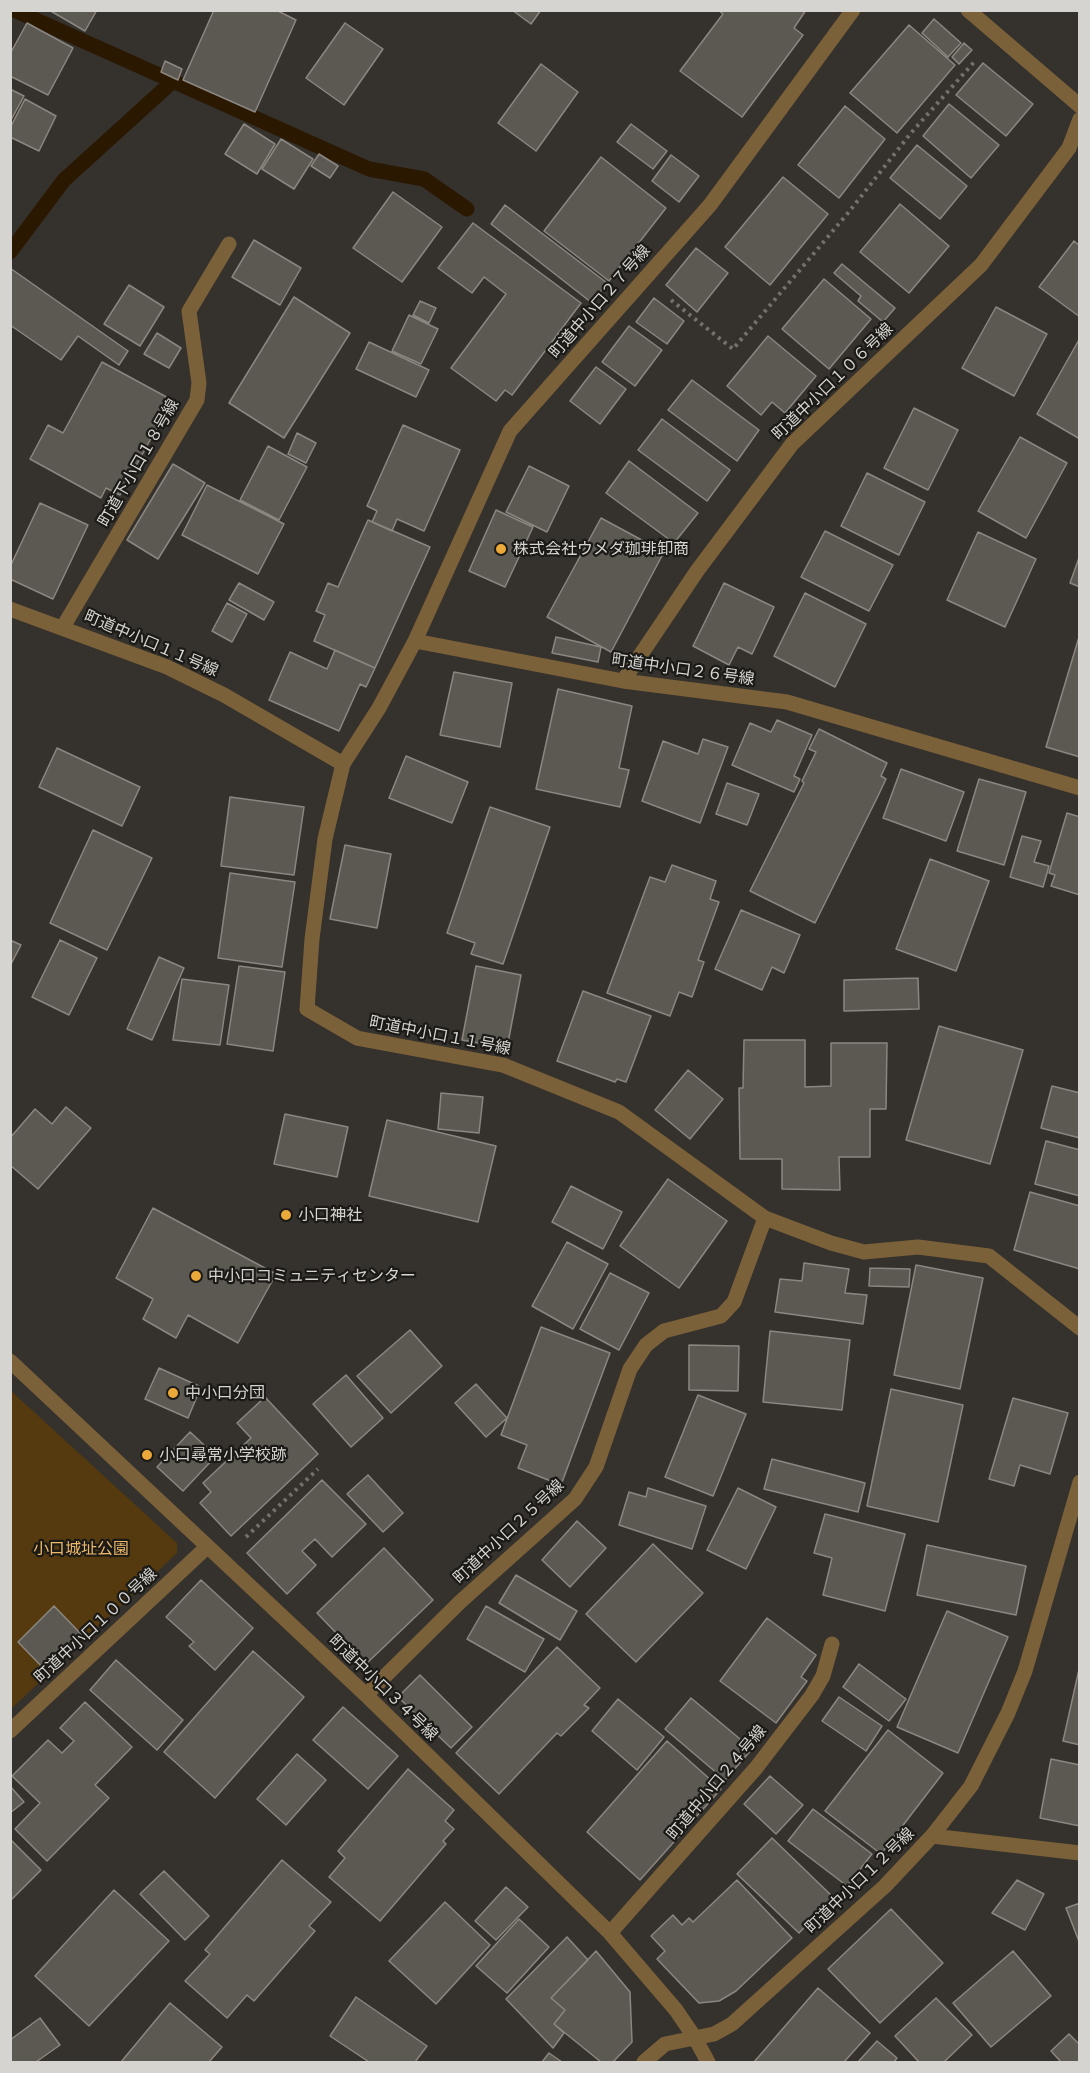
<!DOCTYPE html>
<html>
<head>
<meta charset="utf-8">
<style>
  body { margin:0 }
  #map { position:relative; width:1090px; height:2073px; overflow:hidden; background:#35312c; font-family:"Open Sans",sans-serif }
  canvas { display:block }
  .frame { position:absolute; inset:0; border:12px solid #d6d4d0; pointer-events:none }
</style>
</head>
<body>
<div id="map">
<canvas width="1090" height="2073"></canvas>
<div class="frame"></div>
</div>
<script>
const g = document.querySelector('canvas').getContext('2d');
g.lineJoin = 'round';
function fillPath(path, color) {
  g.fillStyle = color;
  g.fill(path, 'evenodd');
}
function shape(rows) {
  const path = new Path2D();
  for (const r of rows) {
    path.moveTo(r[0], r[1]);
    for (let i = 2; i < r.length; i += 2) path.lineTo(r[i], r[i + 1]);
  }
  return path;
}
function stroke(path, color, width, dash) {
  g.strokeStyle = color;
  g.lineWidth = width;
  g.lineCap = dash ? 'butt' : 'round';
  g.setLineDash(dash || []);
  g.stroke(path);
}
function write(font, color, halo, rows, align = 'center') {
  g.font = font + ' "Open Sans","Noto Sans JP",sans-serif';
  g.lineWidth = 4.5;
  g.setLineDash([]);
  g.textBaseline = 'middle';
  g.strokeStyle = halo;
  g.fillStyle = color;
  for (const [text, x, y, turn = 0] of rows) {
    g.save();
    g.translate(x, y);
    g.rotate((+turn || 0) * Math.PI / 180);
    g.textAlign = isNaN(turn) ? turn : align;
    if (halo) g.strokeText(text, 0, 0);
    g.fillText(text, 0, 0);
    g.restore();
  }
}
const green = shape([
  [10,1390,177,1543,177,1553,11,1709]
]);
const stream = shape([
  [14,10,369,169,424,179,467,209],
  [10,252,64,180,172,82]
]);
const building = shape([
  [49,10,97,10,85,31,49,10],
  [214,10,276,10,296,20,255,112,183,80,214,10],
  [512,10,541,10,531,24,512,10],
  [718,10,806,10,794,28,803,35,742,117,680,71,723,14,718,10],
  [934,19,961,43,948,57,922,33,934,19],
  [27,23,73,48,48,95,10,76,10,54,27,23],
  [345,23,383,49,344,105,306,78,345,23],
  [909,25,955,65,897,133,850,93,909,25],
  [964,43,972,50,959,64,952,57,964,43],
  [165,61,182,69,178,80,161,72,165,61],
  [983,63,1033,104,1006,136,956,95,983,63],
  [541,64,578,92,536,151,498,123,541,64],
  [10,89,24,96,10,122,10,89],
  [25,99,56,116,39,151,10,137,10,128,25,99],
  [949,104,999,145,971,178,923,136,949,104],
  [845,106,885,139,839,198,798,165,845,106],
  [244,124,275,144,257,174,225,154,244,124],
  [631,124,667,151,653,169,617,142,631,124],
  [281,139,313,159,294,189,262,169,281,139],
  [917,145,967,186,940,219,890,178,917,145],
  [319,154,338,166,330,178,311,166,319,154],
  [671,155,699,176,679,202,652,181,671,155],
  [601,157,666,208,609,281,544,231,601,157],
  [783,177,828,214,770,285,725,247,783,177],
  [393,192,442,227,402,282,353,248,393,192],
  [900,204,949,246,909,293,860,252,900,204],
  [505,205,607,283,592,303,491,224,505,205],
  [473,223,581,303,512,395,505,390,496,401,451,368,506,294,484,277,472,293,438,268,473,223],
  [254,240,301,268,280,305,232,277,254,240],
  [1074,241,1080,246,1080,317,1039,287,1074,241],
  [696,248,728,273,697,312,666,285,696,248],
  [842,264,895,308,883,322,858,301,861,296,834,273,842,264],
  [10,268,128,351,119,365,78,336,61,360,10,325,10,268],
  [824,279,871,319,829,369,782,329,824,279],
  [129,285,164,307,140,346,104,324,129,285],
  [294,297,350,333,284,438,229,403,294,297],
  [654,298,684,321,667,344,636,322,654,298],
  [420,301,436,308,429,323,413,315,420,301],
  [996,307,1047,334,1014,396,962,368,996,307],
  [409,315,438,329,421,364,392,351,409,315],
  [629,326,662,350,635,386,602,362,629,326],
  [157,333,181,348,169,368,144,354,157,333],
  [768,336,816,376,785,413,772,402,761,415,727,386,768,336],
  [1080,338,1080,439,1037,414,1080,338],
  [369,342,429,370,416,397,356,369,369,342],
  [102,362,172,400,120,495,106,488,101,498,30,459,48,425,63,433,102,362],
  [596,367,626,389,600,424,570,401,596,367],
  [692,380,759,430,737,461,668,410,692,380],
  [914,408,958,430,928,490,884,468,914,408],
  [662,419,730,470,707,501,638,450,662,419],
  [403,425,460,450,424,531,397,519,392,531,372,522,377,511,367,506,403,425],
  [297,433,316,443,306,463,288,454,297,433],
  [1020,437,1067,463,1026,538,978,511,1020,437],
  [268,446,307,467,279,520,240,500,268,446],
  [629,461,698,513,674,543,606,493,629,461],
  [173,464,205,483,158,559,127,540,173,464],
  [529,466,569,486,547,532,506,512,529,466],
  [867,473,925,502,899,555,841,526,867,473],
  [207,485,284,524,258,574,182,535,207,485],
  [40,503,88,525,53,599,10,579,10,567,40,503],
  [496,510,533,527,505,587,469,571,496,510],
  [601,518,664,552,611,652,547,617,601,518],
  [368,520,430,547,375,668,314,641,325,615,316,611,328,583,338,587,368,520],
  [825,531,893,565,869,611,801,577,825,531],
  [978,532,1036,559,1005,627,947,600,978,532],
  [1080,555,1080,587,1070,583,1080,555],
  [239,583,274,602,264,620,229,600,239,583],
  [724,583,774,607,752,654,738,647,729,665,693,646,724,583],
  [805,593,866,624,835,687,774,656,805,593],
  [227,603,247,614,232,642,212,631,227,603],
  [556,637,601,647,598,662,552,653,556,637],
  [1079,637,1080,637,1080,757,1046,747,1079,637],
  [335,650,375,668,366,687,360,684,339,731,269,700,290,652,327,669,335,650],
  [454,672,512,683,500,747,440,735,454,672],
  [558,689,632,706,619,768,629,770,620,807,536,789,558,689],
  [777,720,812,735,794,776,800,779,794,792,732,765,750,723,771,732,777,720],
  [819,729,887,763,881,776,886,779,878,796,815,923,750,891,804,783,802,781,816,752,809,749,819,729],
  [703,739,728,747,700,823,642,801,663,741,698,754,703,739],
  [57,748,140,787,122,826,39,787,57,748],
  [406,756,468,782,452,823,389,798,406,756],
  [901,769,964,792,946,841,883,818,901,769],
  [979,779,1026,792,1004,865,957,851,979,779],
  [727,783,759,794,747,825,716,814,727,783],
  [230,797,304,807,294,875,221,866,230,797],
  [490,807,550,827,503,964,471,954,475,943,447,933,490,807],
  [1067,813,1080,817,1080,895,1051,886,1055,875,1049,873,1067,813],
  [93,830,152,858,107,950,50,923,93,830],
  [1022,836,1041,841,1034,862,1049,866,1043,887,1010,877,1022,836],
  [345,845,391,854,377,928,330,919,345,845],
  [930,859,989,881,956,971,896,949,930,859],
  [672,865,716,881,710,899,719,902,698,960,704,962,692,997,679,992,670,1016,607,993,650,877,665,882,672,865],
  [230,873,295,882,282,967,218,958,230,873],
  [741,910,800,935,784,973,772,967,762,990,715,969,741,910],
  [10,940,21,945,10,966,10,940],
  [60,940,97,958,69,1015,32,997,60,940],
  [159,957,184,968,152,1040,127,1029,159,957],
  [239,966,285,972,273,1051,227,1044,239,966],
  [476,966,521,975,507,1048,462,1040,476,966],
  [918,978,919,1009,844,1011,844,980,918,978],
  [182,979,229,985,220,1045,173,1040,182,979],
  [583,991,651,1016,626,1082,617,1079,615,1082,557,1061,583,991],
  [939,1026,1023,1050,990,1164,906,1140,939,1026],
  [744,1040,805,1040,805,1087,831,1086,831,1043,887,1043,886,1109,870,1109,870,1157,839,1157,840,1190,782,1189,782,1159,740,1159,739,1088,743,1088,744,1040],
  [688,1070,723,1099,690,1139,655,1110,688,1070],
  [1052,1086,1080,1093,1080,1138,1041,1128,1052,1086],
  [441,1093,483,1097,479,1133,438,1129,441,1093],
  [66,1107,91,1128,38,1189,10,1165,10,1138,35,1109,52,1124,66,1107],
  [285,1114,348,1127,337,1177,274,1164,285,1114],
  [387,1120,496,1146,478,1222,369,1196,387,1120],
  [1046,1141,1080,1150,1080,1196,1035,1184,1046,1141],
  [668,1179,727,1221,679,1288,620,1246,668,1179],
  [571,1186,622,1212,603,1249,552,1222,571,1186],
  [1030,1192,1080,1206,1080,1269,1014,1250,1030,1192],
  [153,1208,276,1274,238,1343,188,1315,176,1338,143,1319,153,1299,116,1278,153,1208],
  [567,1242,608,1264,573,1329,532,1306,567,1242],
  [804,1263,849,1269,845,1293,867,1295,863,1324,775,1312,780,1279,802,1281,804,1263],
  [916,1265,983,1278,960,1389,894,1375,916,1265],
  [870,1268,910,1269,909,1287,869,1286,870,1268],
  [610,1273,649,1293,619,1350,580,1329,610,1273],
  [541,1327,610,1353,561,1485,518,1468,527,1445,501,1435,541,1327],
  [410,1330,442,1366,391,1413,357,1376,410,1330],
  [770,1331,850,1340,842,1410,763,1402,770,1331],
  [689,1345,739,1346,738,1391,689,1390,689,1345],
  [159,1368,201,1387,188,1418,145,1399,159,1368],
  [346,1375,383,1418,351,1447,313,1404,346,1375],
  [476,1384,507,1418,486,1437,455,1403,476,1384],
  [891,1389,963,1405,938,1522,867,1506,891,1389],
  [698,1395,746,1414,713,1496,665,1477,698,1395],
  [265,1397,318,1454,231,1536,200,1503,211,1492,203,1483,251,1438,237,1423,265,1397],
  [1013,1398,1068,1413,1050,1474,1020,1465,1014,1486,989,1479,1013,1398],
  [190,1432,216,1456,183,1491,157,1467,190,1432],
  [772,1459,865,1483,858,1512,764,1489,772,1459],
  [368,1475,403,1513,383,1532,347,1494,368,1475],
  [322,1480,366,1524,332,1557,315,1539,302,1551,316,1565,287,1594,247,1553,322,1480],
  [648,1488,706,1506,692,1549,619,1525,629,1492,646,1497,648,1488],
  [738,1488,776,1507,746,1569,707,1550,738,1488],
  [825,1514,905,1534,885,1611,823,1595,832,1558,814,1553,825,1514],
  [577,1521,606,1548,570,1587,542,1560,577,1521],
  [653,1544,703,1593,636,1662,586,1614,653,1544],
  [927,1545,1026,1566,1016,1615,917,1595,927,1545],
  [384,1548,433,1600,366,1664,317,1613,384,1548],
  [516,1575,577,1611,560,1640,499,1603,516,1575],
  [201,1580,253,1628,215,1670,189,1646,194,1642,166,1617,201,1580],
  [54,1606,83,1636,47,1672,18,1642,54,1606],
  [486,1606,544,1639,525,1672,467,1639,486,1606],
  [947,1611,1008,1637,958,1753,897,1727,947,1611],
  [767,1618,816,1655,801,1677,807,1681,776,1723,720,1681,767,1618],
  [557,1647,600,1688,584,1705,589,1708,561,1736,557,1733,499,1794,456,1753,557,1647],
  [253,1651,304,1697,215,1798,164,1752,253,1651],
  [116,1660,183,1720,157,1750,90,1690,116,1660],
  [859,1664,906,1699,889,1721,843,1687,859,1664],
  [1080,1665,1080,1745,1063,1741,1080,1665],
  [420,1675,472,1727,451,1748,398,1697,420,1675],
  [839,1697,882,1726,866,1751,822,1721,839,1697],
  [691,1698,752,1749,725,1780,665,1729,691,1698],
  [618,1699,664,1737,637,1770,592,1731,618,1699],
  [85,1702,132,1747,95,1785,109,1798,47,1861,15,1829,40,1803,12,1776,48,1740,62,1753,74,1741,60,1728,85,1702],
  [343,1707,398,1756,368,1789,313,1740,343,1707],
  [888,1730,943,1773,881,1854,825,1811,888,1730],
  [667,1741,721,1789,640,1880,587,1832,667,1741],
  [297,1754,326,1780,286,1825,257,1799,297,1754],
  [1051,1759,1080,1765,1080,1826,1040,1818,1051,1759],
  [408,1769,454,1810,445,1821,454,1829,443,1841,446,1844,380,1921,329,1877,345,1858,338,1851,408,1769],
  [770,1776,803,1805,776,1834,744,1804,770,1776],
  [10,1786,24,1802,10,1813,10,1786],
  [813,1809,872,1854,847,1886,788,1841,813,1809],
  [772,1838,833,1897,799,1933,737,1874,772,1838],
  [10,1839,41,1870,10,1901,10,1839],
  [282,1860,331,1902,309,1926,315,1931,254,2001,247,1995,227,2018,185,1981,210,1954,205,1950,282,1860],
  [164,1871,209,1916,185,1940,140,1894,164,1871],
  [737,1880,792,1938,736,1991,719,2001,699,2003,657,1959,665,1951,651,1936,673,1915,682,1925,689,1918,693,1922,737,1880],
  [1017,1880,1044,1894,1025,1930,992,1913,1017,1880],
  [506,1887,528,1907,496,1940,475,1921,506,1887],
  [114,1890,169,1941,89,2026,35,1976,114,1890],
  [445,1902,490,1945,436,2004,389,1961,445,1902],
  [1080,1903,1080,1944,1066,1908,1080,1903],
  [891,1909,943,1963,880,2023,828,1969,891,1909],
  [519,1919,549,1947,507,1993,476,1966,519,1919],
  [567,1937,588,1960,551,1998,565,2010,554,2024,564,2033,553,2048,506,1999,567,1937],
  [596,1951,630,1992,632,2042,613,2062,601,2062,554,2024,565,2010,551,1998,596,1951],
  [1013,1951,1051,1996,991,2047,953,2003,1013,1951],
  [818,1988,870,2033,844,2062,754,2062,818,1988],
  [356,1997,427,2046,415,2062,369,2062,330,2036,356,1997],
  [936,1998,972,2035,944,2062,919,2062,895,2036,936,1998],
  [170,2003,222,2047,209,2062,121,2062,170,2003],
  [40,2018,60,2045,36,2062,10,2062,10,2040,40,2018],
  [1069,2034,1080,2045,1080,2062,1061,2062,1051,2051,1069,2034],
  [877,2041,897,2058,894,2062,858,2062,877,2041],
  [549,2053,562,2062,542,2062,549,2053]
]);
const path = shape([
  [671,300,733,349,848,213,911,133,975,61],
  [246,1537,318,1469]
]);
const minor = shape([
  [968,10,1080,106],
  [10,609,167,667,224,695,343,764,325,839,312,939,307,1009,357,1038,503,1065,619,1112,765,1218,831,1243,864,1252,918,1247,989,1256,1080,1328],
  [63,627,197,400,199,383,189,311,229,244],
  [415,641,510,431,710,205,853,10],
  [623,681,697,571,792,444,981,265,1069,148,1080,119],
  [343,764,379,708,415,641,623,681,787,702,1080,788],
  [10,1361,366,1695,610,1933,676,2010,695,2038,708,2062],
  [366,1695,460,1602,575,1499,596,1467,630,1369,646,1345,664,1331,721,1316,734,1302,765,1218],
  [10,1731,207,1547],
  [932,1836,1080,1853],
  [610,1933,756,1768,812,1695,823,1676,832,1644],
  [644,2062,665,2044,714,2034,732,2024,885,1886,932,1836,971,1786,1008,1713,1025,1671,1080,1482]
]);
const markers = [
  [501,549,6,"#eba93a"],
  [286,1215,6,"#eba93a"],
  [196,1276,6,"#eba93a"],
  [173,1393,6,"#eba93a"],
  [147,1455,6,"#eba93a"]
];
const streetNames = [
  ["町道中小口２７号線",600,302,-49],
  ["町道中小口１０６号線",833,382,-44],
  ["町道下小口１８号線",139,463,-60],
  ["町道中小口１１号線",151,644,23],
  ["町道中小口２６号線",683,670,8],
  ["町道中小口１１号線",440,1036,11],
  ["町道中小口２５号線",509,1532,-43],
  ["町道中小口１００号線",96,1626,-43],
  ["町道中小口３４号線",383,1688,44],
  ["町道中小口２４号線",717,1783,-50],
  ["町道中小口１２号線",860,1881,-44]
];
const poiNames = [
  ["株式会社ウメダ珈琲卸商",513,549],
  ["小口神社",298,1215],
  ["中小口コミュニティセンター",208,1276],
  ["中小口分団",185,1393],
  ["小口尋常小学校跡",159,1455]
];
const parkNames = [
  ["小口城址公園",81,1549]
];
fillPath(green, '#543a0e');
stroke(stream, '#2a1800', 15);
fillPath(building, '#5c5852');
stroke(building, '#8b8680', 1.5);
stroke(path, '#74716c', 4, [3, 4.5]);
stroke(minor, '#7b6139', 15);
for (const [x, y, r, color] of markers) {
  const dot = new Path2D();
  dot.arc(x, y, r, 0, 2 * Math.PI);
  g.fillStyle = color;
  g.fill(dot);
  stroke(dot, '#1b1a17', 2);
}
write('16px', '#d6d4d0', '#1b1a17', streetNames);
write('16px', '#d6d4d0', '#1b1a17', poiNames, 'left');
write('16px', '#edb868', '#1b1a17', parkNames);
</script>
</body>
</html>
